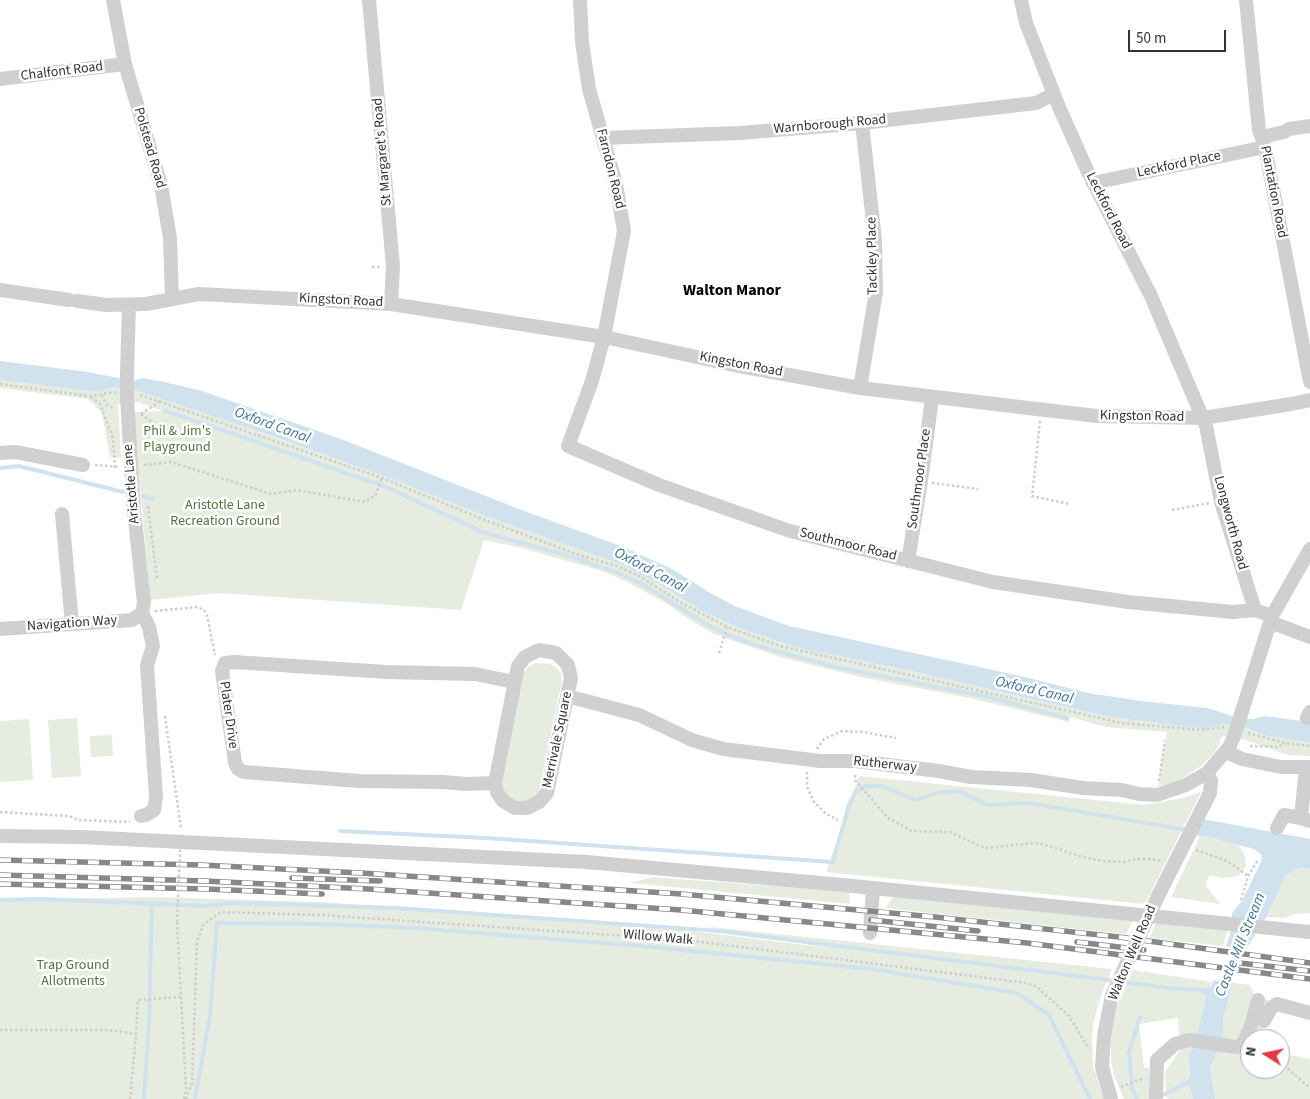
<!DOCTYPE html>
<html>
<head>
<meta charset="utf-8">
<style>
  body { margin:0 }
  #map { position:relative; width:1310px; height:1099px; overflow:hidden; background:#fff; font-family:"Source Sans 3",sans-serif }
  canvas { display:block }
  .north { position:absolute; left:1240px; top:1029px; width:50px; height:50px; box-sizing:border-box; background:#fff; border:1px solid #adadad; border-radius:50%; rotate:280deg; font-size:14px; font-weight:700; line-height:20px; text-align:center; color:#333 }
  .north::after { content:''; display:block; margin:auto; width:18px; height:22px; background:#e63946; clip-path:polygon(50% 0,100% 100%,50% 72%,0 100%) }
  .scale { position:absolute; left:1128px; top:30px; width:98px; height:22px; box-sizing:border-box; border:2px solid #333; border-top:0; padding-left:6px; font-size:15px; line-height:18px; white-space:nowrap; color:#333; -webkit-text-stroke:4px #fff; paint-order:stroke }
</style>
</head>
<body>
<div id="map">
<canvas width="1310" height="1099"></canvas>
<div class="north">N</div>
<div class="scale">50 m</div>
</div>
<script>
const g = document.querySelector('canvas').getContext('2d');
g.lineJoin = 'round';
function fillPath(path, color) {
  g.fillStyle = color;
  g.fill(path, 'evenodd');
}
function shape(rows) {
  const path = new Path2D();
  for (const r of rows) {
    path.moveTo(r[0], r[1]);
    for (let i = 2; i < r.length; i += 2) path.lineTo(r[i], r[i + 1]);
  }
  return path;
}
function stroke(path, color, width, dash) {
  g.strokeStyle = color;
  g.lineWidth = width;
  g.lineCap = dash ? 'butt' : 'round';
  g.setLineDash(dash || []);
  g.stroke(path);
}
function write(font, color, halo, rows, align = 'center') {
  g.font = font + ' "Source Sans 3",sans-serif';
  g.lineWidth = 5;
  g.setLineDash([]);
  g.textBaseline = 'middle';
  g.strokeStyle = halo;
  g.fillStyle = color;
  for (const [text, x, y, turn = 0] of rows) {
    g.save();
    g.translate(x, y);
    g.rotate((+turn || 0) * Math.PI / 180);
    g.textAlign = isNaN(turn) ? turn : align;
    if (halo) g.strokeText(text, 0, 0);
    g.fillText(text, 0, 0);
    g.restore();
  }
}
const green = shape([
  [0,380,86,391,98,392,115,387,132,389,206,413,392,479,485,516,620,564,657,583,704,612,739,628,794,647,911,671,1105,716,1223,724,1251,729,1264,735,1310,743,1310,756,1288,755,1231,735,1221,737,1219,745,1213,754,1200,767,1177,782,1158,786,1167,732,1106,727,1070,717,1069,722,970,698,860,677,780,657,714,634,695,623,662,601,631,584,605,572,522,548,484,540,461,610,221,593,150,600,134,418,135,412,163,411,138,402,118,404,121,458,110,457,102,413,88,399,0,388],
  [535,663,550,664,556,667,561,673,562,681,539,791,531,804,509,802,501,785,523,674,529,666],
  [77,718,81,776,52,778,48,720],
  [29,719,33,780,0,782,0,721],
  [112,735,113,756,91,757,90,736],
  [859,776,1144,805,1179,799,1201,792,1145,904,826,872],
  [1200,836,1238,844,1245,856,1246,866,1240,874,1234,877,1223,878,1210,875,1206,882,1206,886,1220,904,1171,897],
  [1306,868,1310,868,1310,913,1294,914,1284,918,1266,917,1286,875,1297,869],
  [652,877,849,892,850,904,631,883],
  [896,893,1134,918,1126,934,885,908],
  [150,897,323,902,691,931,830,948,701,926,1112,969,1102,993,1094,1020,1092,1034,1093,1066,1104,1099,0,1099,0,900],
  [1156,921,1228,929,1223,946,1150,938],
  [1133,970,1212,982,1206,995,1198,1030,1191,1047,1189,1055,1190,1078,1180,1087,1189,1085,1193,1099,1170,1099,1166,1097,1165,1072,1180,1050,1178,1018,1139,1024,1144,1068,1149,1068,1151,1099,1124,1099,1114,1075,1111,1060,1111,1034,1118,1004],
  [1233,983,1250,985,1255,996,1245,1029,1237,1040,1221,1040,1223,1020],
  [1260,1000,1269,1000,1259,1039,1250,1039,1250,1069,1280,1069,1280,1053,1310,1059,1310,1099,1215,1099,1210,1067,1216,1053,1219,1050,1238,1054,1245,1047]
]);
const water = shape([
  [0,361,88,372,133,381,142,378,160,381,202,391,341,439,524,511,626,548,672,569,712,594,735,606,789,626,1025,677,1088,693,1141,701,1207,708,1239,718,1253,719,1265,716,1310,722,1310,743,1263,735,1251,729,1223,724,1205,729,1105,716,911,671,794,647,739,628,704,612,657,583,620,564,485,516,392,479,269,435,132,389,115,387,98,392,86,391,0,380],
  [1203,819,1310,839,1310,868,1297,869,1286,875,1266,917,1246,949,1234,979,1223,1020,1223,1037,1219,1050,1210,1067,1215,1099,1193,1099,1189,1085,1178,1088,1190,1078,1189,1055,1198,1030,1206,996,1199,990,1211,987,1232,929,1232,913,1242,901,1261,862,1262,855,1254,849,1212,838,1194,835]
]);
const pier = shape([
  [1222,946,1249,949,1235,983,1210,980]
]);
const stream = shape([
  [165,411,228,432,386,487,485,533,573,557,618,573,642,584,708,625,733,637,762,647,835,667,984,696,1067,718],
  [0,468,19,466,123,492],
  [143,496,153,499],
  [340,831,486,838,833,862,849,805,856,791,866,786,881,786,916,800,937,793,959,791,987,805,1029,803,1187,830],
  [0,900,41,899,206,906,231,903,397,908,719,931,1116,981],
  [1123,982,1169,988,1203,990],
  [1159,1097,1184,1084],
  [144,1099,149,1022,152,904],
  [195,1099,210,1016,217,923,320,924,415,928,652,947,872,969,1017,993,1049,1015,1090,1099],
  [1137,1099,1132,1088,1129,1052,1140,1017]
]);
const path = shape([
  [372,267,380,267],
  [0,384,89,396,116,392],
  [102,395,106,404,115,409],
  [140,395,382,478,485,520,582,556,617,566,639,576,682,603,727,627,780,646,1122,723,1202,730,1224,727],
  [91,397,100,404,113,438,115,468,116,469],
  [141,414,160,401],
  [141,414,155,424,158,424],
  [1040,421,1032,496,1069,504],
  [95,465,119,467],
  [144,465,171,462,271,494,297,490,365,502,375,496,382,478],
  [932,483,978,489],
  [148,506,157,578,155,580],
  [1172,510,1210,503],
  [155,611,197,607,204,610,207,615,215,655],
  [719,653,727,628],
  [165,716,181,829],
  [1248,733,1285,743,1310,746],
  [1250,746,1278,747,1285,743],
  [817,749,824,739,842,731,863,732,896,738],
  [807,772,807,787,814,802,825,813,838,820],
  [855,775,855,780,888,818,912,831,950,832,985,848,1037,843,1046,845,1086,858,1104,861,1123,862,1137,859,1152,859,1161,861],
  [1159,781,1165,740],
  [0,812,69,816,78,820,130,822],
  [1196,850,1227,861,1248,876],
  [1241,900,1248,876,1258,860],
  [177,922,186,1090,184,1099],
  [0,1030,107,1030,136,1034],
  [1280,1062,1310,1088],
  [1121,1087,1144,1078],
  [130,1099,136,1034,138,1000,180,997],
  [186,1099,192,1083,197,941,203,925,221,912,321,915,685,940,1027,983,1037,987,1069,1016,1086,1044,1090,1048]
]);
const minor = shape([
  [113,0,125,64,161,185,170,238,172,299],
  [369,0,393,266,391,304],
  [580,0,582,42,589,89,616,184,624,231,604,337,592,381,568,446,659,485,790,531,993,582,1128,602,1233,612,1255,610,1272,616],
  [1021,0,1026,23,1059,107,1087,170,1151,296,1206,426,1221,502,1255,610],
  [1246,0,1259,130,1265,147,1310,382],
  [0,79,125,64],
  [1262,137,1284,132,1289,129,1310,126],
  [603,138,740,133,862,123,1036,103,1054,94],
  [1093,183,1265,147],
  [0,290,69,300],
  [77,301,106,305,146,304,199,294,391,304,604,337,734,365,860,388,1096,416,1203,418,1291,404,1310,400],
  [127,374,129,305],
  [860,388,876,292,875,240,862,123],
  [127,398,134,511,144,603,142,613],
  [0,453,15,452,83,465],
  [62,514,72,624],
  [908,561,921,481,932,398],
  [1270,622,1310,637],
  [0,629,132,620,142,613],
  [539,650,556,653,568,665,571,678,547,793,539,802,527,808,515,808,503,801,497,792,495,783,518,666,525,657,539,650],
  [567,696,639,715,692,740,723,749,820,761,855,761,939,771,971,777,1031,780,1083,788,1122,790,1139,794,1157,795,1186,785,1207,773],
  [1243,708,1272,616,1310,549],
  [1307,718,1310,712],
  [1226,752,1242,759,1281,767,1310,767],
  [495,783,466,784,443,782,359,781,244,772,238,769,235,763,222,671,225,663,234,662,386,672,475,674,514,682],
  [141,816,146,815,154,810,156,797,147,665,153,646,149,627,142,613],
  [1301,818,1306,767],
  [1277,828,1284,815,1301,818,1310,821],
  [0,836,81,837,586,862,843,885,1310,932],
  [1158,896,1210,793,1211,781,1207,773,1230,746,1234,736],
  [870,933,873,888],
  [1264,1021,1271,1008,1277,1004,1310,1013],
  [1111,1099,1102,1067,1104,1036,1112,995],
  [1156,1099,1157,1060,1175,1044,1189,1040,1236,1047,1243,1044,1252,1023,1258,1000]
]);
const rail = shape([
  [0,860,201,865,361,873,681,894,935,917,1119,937,1310,963],
  [0,875,204,881,369,889,681,910,1027,943,1310,979],
  [292,878,380,881],
  [0,884,207,889,322,894],
  [871,920,978,931],
  [1077,942,1144,950],
  [1231,962,1310,971]
]);
const pathBridge = shape([
  [177,922,181,833]
]);
const minorBridge = shape([
  [127,398,127,374],
  [1234,736,1243,708],
  [1112,995,1158,896]
]);
const streetNames = [
  ["Chalfont Road",62,72,-7],
  ["Warnborough Road",830,125,-5],
  ["Polstead Road",149,148,74],
  ["St Margaret's Road",383,152,-95],
  ["Leckford Place",1179,165,-12],
  ["Farndon Road",610,169,76],
  ["Plantation Road",1273,192,79],
  ["Leckford Road",1108,211,63],
  ["Tackley Place",873,256,-91],
  ["Kingston Road",341,301,3],
  ["Kingston Road",741,365,11],
  ["Kingston Road",1142,417,1],
  ["Southmoor Place",920,479,-82],
  ["Aristotle Lane",132,484,-95],
  ["Longworth Road",1230,523,75],
  ["Southmoor Road",848,545,14],
  ["Navigation Way",72,624,-4],
  ["Plater Drive",228,715,82],
  ["Merrivale Square",558,740,-78],
  ["Rutherway",885,765,6],
  ["Willow Walk",658,938,5],
  ["Walton Well Road",1133,953,-67]
];
const parkNames = [
  ["Phil & Jim's",177,432],
  ["Playground",177,448],
  ["Aristotle Lane",225,506],
  ["Recreation Ground",225,522],
  ["Trap Ground",73,966],
  ["Allotments",73,982]
];
const waterNames = [
  ["Oxford Canal",272,426,20],
  ["Oxford Canal",650,571,28],
  ["Oxford Canal",1034,691,13],
  ["Castle Mill Stream",1241,945,-68]
];
const quarterNames = [
  ["Walton Manor",732,291]
];
fillPath(green, '#e6ecdf');
fillPath(water, '#cfe2ee');
fillPath(pier, '#fff');
stroke(stream, '#cfe2ee', 4);
stroke(path, '#cdcdcd', 2.5, [2.5, 2.5]);
stroke(minor, '#d0d0d0', 14);
stroke(rail, '#888', 5.5);
stroke(rail, '#fff', 4, [11]);
stroke(pathBridge, '#cdcdcd', 2.5, [2.5, 2.5]);
stroke(minorBridge, '#d0d0d0', 14);
write('14px', '#333', '#fff', streetNames);
write('14px', '#56703f', '#fff', parkNames);
write('italic 15px', '#3f7597', '#fff', waterNames);
write('bold 16px', '#000', '#fff', quarterNames);
</script>
</body>
</html>
